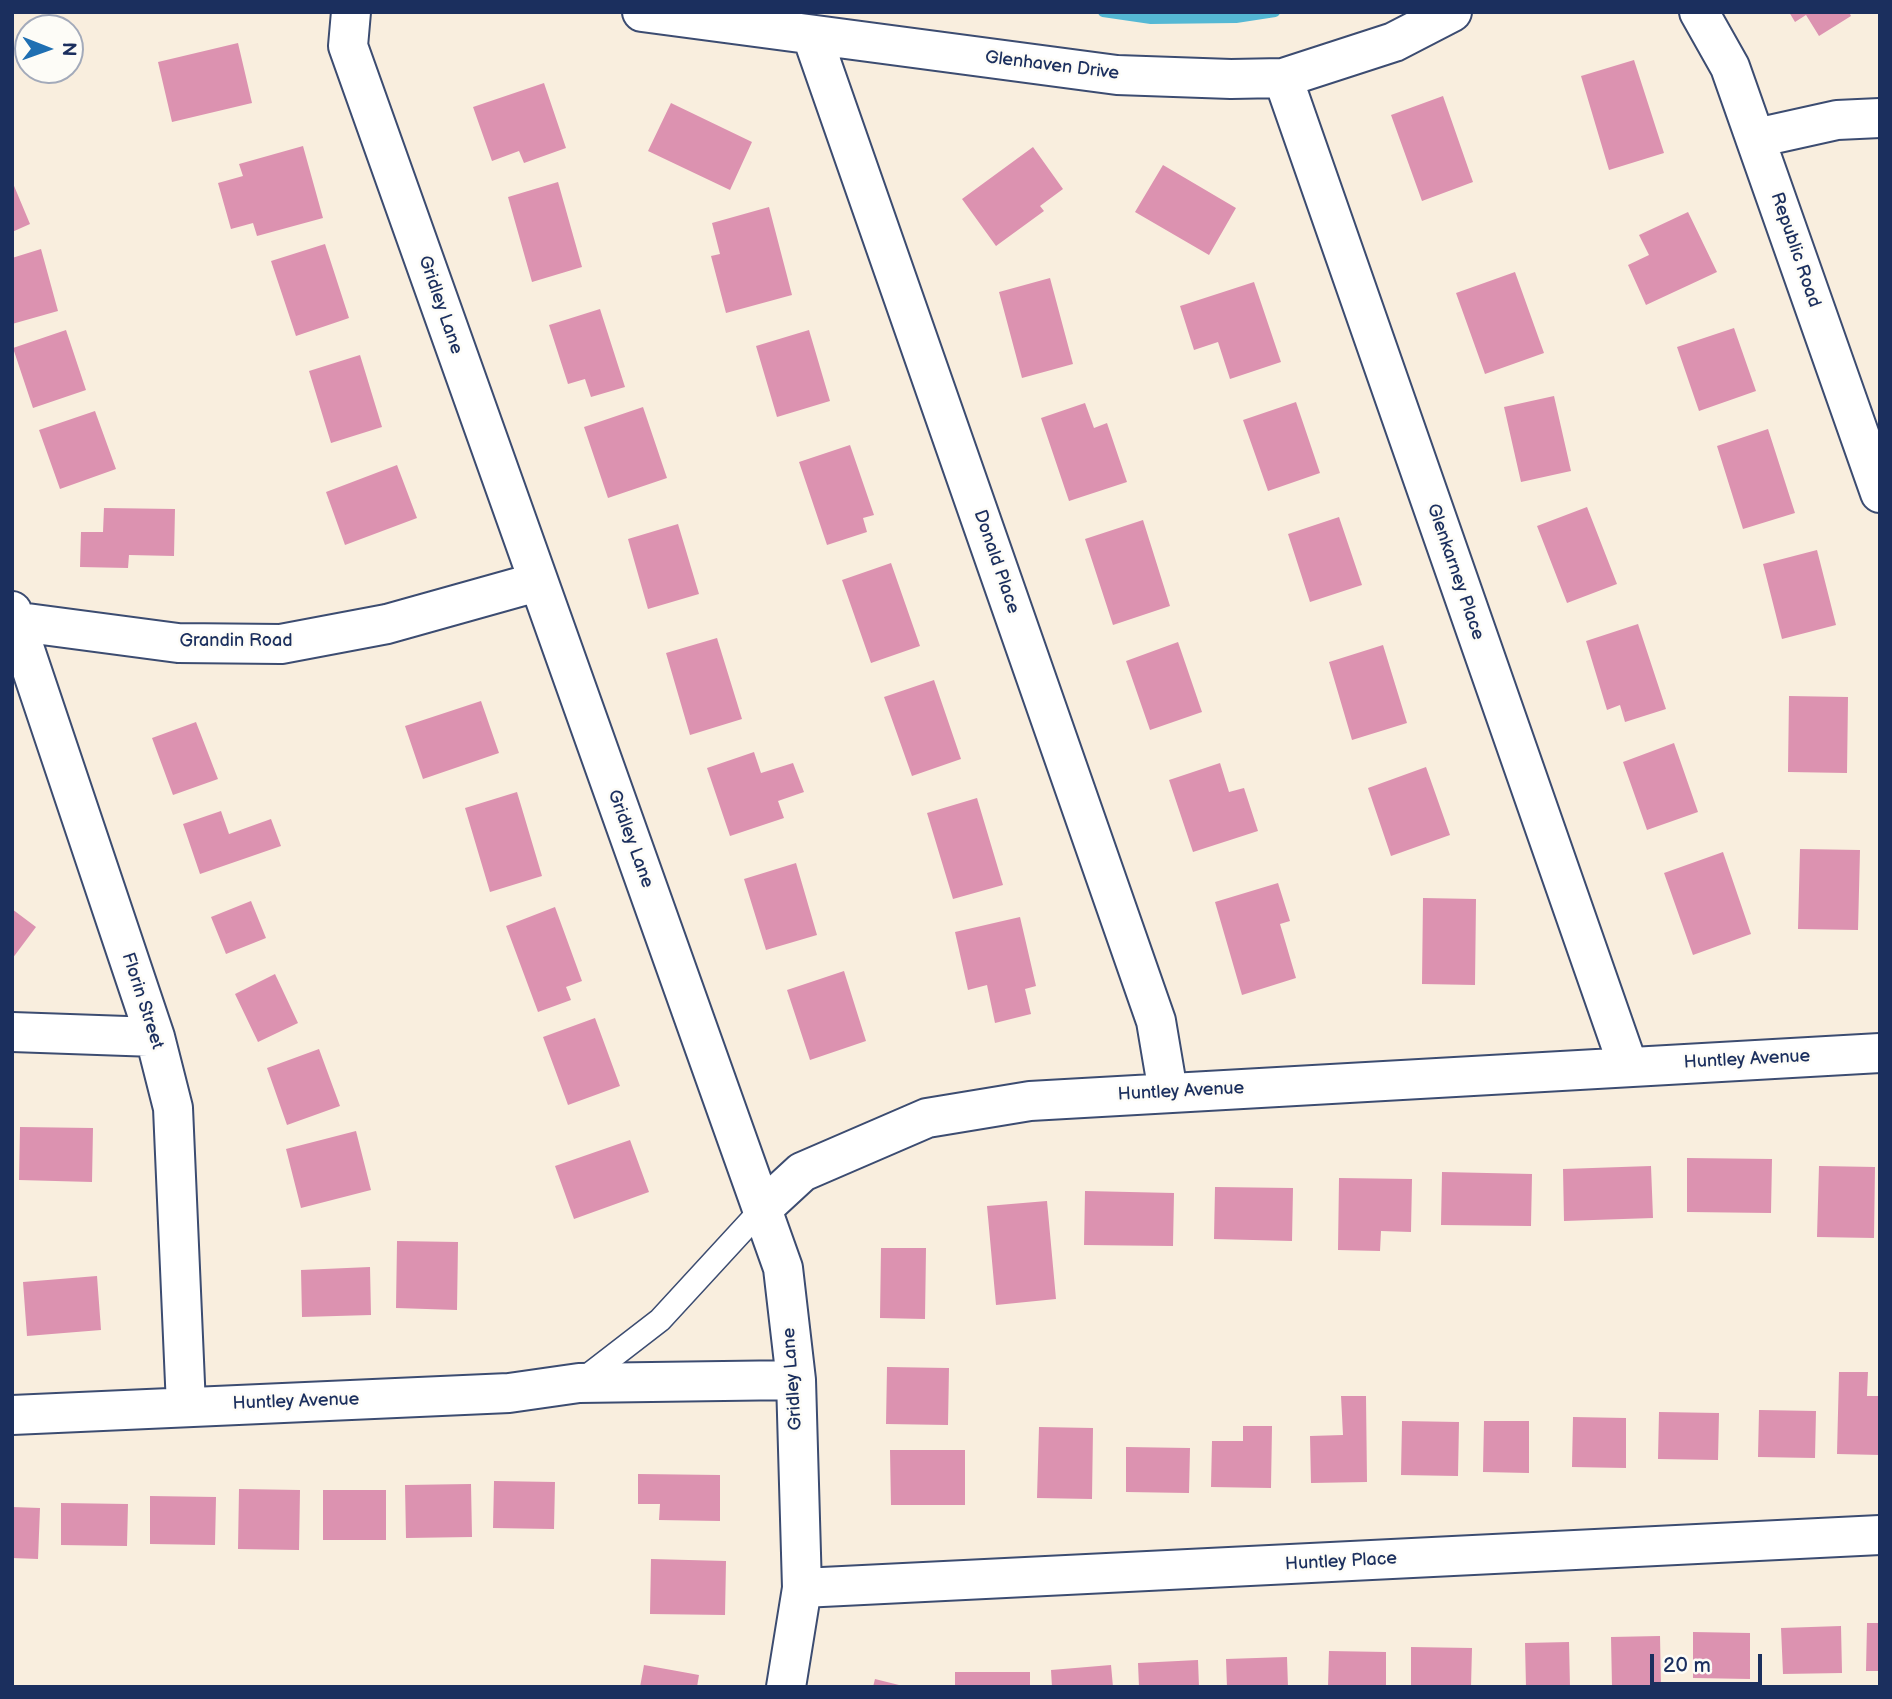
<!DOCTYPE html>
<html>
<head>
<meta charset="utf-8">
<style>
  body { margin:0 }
  #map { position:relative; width:1892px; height:1699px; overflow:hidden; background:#f9eede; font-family:"Balsamiq Sans",sans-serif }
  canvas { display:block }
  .frame { position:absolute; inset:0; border:14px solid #1b2f5e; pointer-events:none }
  .north { position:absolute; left:14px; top:14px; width:70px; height:70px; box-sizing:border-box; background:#fdfcf7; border:2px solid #a3aaba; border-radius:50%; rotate:91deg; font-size:19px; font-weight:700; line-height:28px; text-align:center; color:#1b2f5e }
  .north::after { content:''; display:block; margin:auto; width:24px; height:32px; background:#1f6fb2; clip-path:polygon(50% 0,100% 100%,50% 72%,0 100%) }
  .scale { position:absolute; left:1650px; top:1654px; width:112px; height:32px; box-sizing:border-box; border:4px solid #1b2f5e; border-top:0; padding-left:9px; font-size:21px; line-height:24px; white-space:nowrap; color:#1b2f5e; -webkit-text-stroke:5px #fdfcf7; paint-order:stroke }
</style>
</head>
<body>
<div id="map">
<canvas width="1892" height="1699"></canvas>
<div class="frame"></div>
<div class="north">N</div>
<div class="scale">20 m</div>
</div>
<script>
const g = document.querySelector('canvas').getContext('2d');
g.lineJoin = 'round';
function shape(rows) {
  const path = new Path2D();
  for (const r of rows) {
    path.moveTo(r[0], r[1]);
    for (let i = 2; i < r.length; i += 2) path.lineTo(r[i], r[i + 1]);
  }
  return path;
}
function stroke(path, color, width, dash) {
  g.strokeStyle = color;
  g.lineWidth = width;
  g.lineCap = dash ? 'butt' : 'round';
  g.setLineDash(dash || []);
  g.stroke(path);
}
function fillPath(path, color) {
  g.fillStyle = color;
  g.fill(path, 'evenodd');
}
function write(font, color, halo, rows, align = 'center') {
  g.font = font + ' "Balsamiq Sans",sans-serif';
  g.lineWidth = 5;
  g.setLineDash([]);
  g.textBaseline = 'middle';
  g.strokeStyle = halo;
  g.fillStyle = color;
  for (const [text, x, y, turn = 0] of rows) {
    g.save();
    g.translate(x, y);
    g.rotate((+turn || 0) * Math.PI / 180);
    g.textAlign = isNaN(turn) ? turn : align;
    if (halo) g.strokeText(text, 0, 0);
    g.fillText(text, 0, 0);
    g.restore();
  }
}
const stream = shape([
  [1103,12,1151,19,1236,18,1275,12]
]);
const building = shape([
  [1789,12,1849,12,1851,16,1819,36,1806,15,1795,22],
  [238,43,252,103,172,122,158,62],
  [1634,60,1664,153,1609,170,1581,76],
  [544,83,566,148,524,163,519,151,492,161,473,107],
  [1443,96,1473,182,1422,201,1391,115],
  [671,103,752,142,730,190,648,151],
  [303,146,323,218,257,236,253,223,231,229,218,183,243,176,239,164],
  [1033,147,1063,189,1040,206,1044,211,996,246,962,199],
  [1163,165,1236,208,1209,255,1135,212],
  [12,181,30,224,12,232],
  [558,182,582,267,532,282,508,197],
  [769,207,792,295,726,313,711,256,720,254,712,223],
  [1688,212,1717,272,1646,305,1628,265,1649,255,1639,235],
  [325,244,349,318,296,336,271,261],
  [41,249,58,311,12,324,12,258],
  [1515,272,1544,353,1485,374,1456,293],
  [1050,278,1073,364,1022,378,999,292],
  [1254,282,1281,362,1230,379,1218,342,1194,350,1180,306],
  [600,309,625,387,591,397,585,379,568,384,549,325],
  [1734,328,1756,391,1699,411,1677,347],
  [66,330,86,390,33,408,13,348],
  [809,330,830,401,777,417,756,346],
  [360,355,382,427,331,443,309,371],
  [1554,396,1571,471,1521,482,1504,407],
  [1296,402,1320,473,1268,491,1243,420],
  [1085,403,1094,428,1107,423,1127,482,1069,501,1041,418],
  [643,407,667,478,608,498,584,427],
  [95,411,116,469,60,489,39,430],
  [1768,429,1795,513,1743,529,1717,446],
  [850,445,874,515,863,518,867,532,827,545,799,462],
  [397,465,417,518,345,545,326,492],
  [1587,507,1617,584,1567,603,1537,526],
  [104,508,175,509,174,556,129,555,128,568,80,567,81,532,103,532],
  [1339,517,1362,585,1310,602,1288,534],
  [1143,520,1170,606,1113,625,1085,539],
  [678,524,699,594,648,609,628,539],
  [1817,550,1836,625,1782,639,1763,564],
  [891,563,920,646,871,663,842,580],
  [1638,624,1666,709,1625,722,1620,705,1607,710,1586,641],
  [717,638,742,719,690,735,666,653],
  [1178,642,1202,712,1150,730,1126,661],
  [1383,645,1407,723,1352,740,1329,662],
  [934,680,961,759,912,776,884,697],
  [1789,696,1848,697,1847,773,1788,772],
  [481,701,499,753,423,779,405,726],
  [196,722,218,779,173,795,152,738],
  [1674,743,1698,812,1647,830,1623,762],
  [754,752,761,773,793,763,804,792,778,801,784,818,730,836,707,768],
  [1220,763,1229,792,1244,788,1258,831,1193,852,1169,780],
  [1426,767,1450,835,1391,856,1368,788],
  [517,792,542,876,490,892,465,808],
  [977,798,1003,885,953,899,927,813],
  [221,811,229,834,271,819,281,846,200,874,183,824],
  [1800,849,1860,850,1858,930,1798,929],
  [1723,852,1751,934,1693,955,1664,873],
  [796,863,817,935,766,950,744,879],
  [1278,883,1290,921,1280,924,1296,978,1242,995,1215,902],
  [1423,898,1476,899,1475,985,1422,984],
  [251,901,266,938,226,954,211,917],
  [555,907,582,981,566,987,571,1000,538,1012,506,926],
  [12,909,36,927,12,959],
  [1020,917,1036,986,1025,989,1031,1014,995,1023,987,985,968,990,955,932],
  [844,971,866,1041,810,1060,787,990],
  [275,974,298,1023,258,1042,235,994],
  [595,1018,620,1086,568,1105,543,1037],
  [319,1049,340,1106,287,1125,267,1068],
  [20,1127,93,1128,92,1182,19,1180],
  [356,1131,371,1190,301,1208,286,1149],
  [630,1140,649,1192,574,1219,555,1166],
  [1687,1158,1772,1159,1771,1213,1687,1212],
  [1651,1166,1653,1218,1564,1221,1563,1169],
  [1819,1166,1875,1167,1874,1238,1817,1237],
  [1442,1172,1532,1174,1531,1226,1441,1225],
  [1339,1178,1412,1179,1411,1232,1381,1231,1380,1251,1338,1250],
  [1215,1187,1293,1188,1292,1241,1214,1239],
  [1085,1191,1174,1193,1173,1246,1084,1245],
  [1047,1201,1056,1299,996,1305,987,1206],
  [397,1241,458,1242,457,1310,396,1308],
  [881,1248,926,1248,925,1319,880,1318],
  [370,1267,371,1315,302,1317,301,1270],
  [97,1276,101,1330,27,1336,23,1282],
  [887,1367,949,1368,948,1425,886,1424],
  [1839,1372,1868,1372,1867,1396,1880,1396,1880,1455,1837,1454],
  [1341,1396,1366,1396,1367,1482,1311,1483,1310,1436,1343,1435],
  [1759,1410,1816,1411,1815,1458,1758,1457],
  [1659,1412,1719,1413,1718,1460,1658,1459],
  [1573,1417,1626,1418,1626,1468,1572,1467],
  [1402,1421,1459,1422,1458,1476,1401,1475],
  [1484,1421,1529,1421,1529,1473,1483,1472],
  [1243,1426,1272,1426,1271,1488,1211,1487,1212,1441,1243,1441],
  [1039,1427,1093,1428,1092,1499,1037,1498],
  [1126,1447,1190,1448,1189,1493,1126,1492],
  [890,1450,965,1450,965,1505,891,1505],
  [638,1474,720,1475,720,1521,659,1520,660,1504,638,1504],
  [494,1481,555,1482,554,1529,493,1528],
  [471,1484,472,1537,406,1538,405,1485],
  [239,1489,300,1490,299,1550,238,1549],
  [323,1490,386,1490,386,1540,323,1540],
  [150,1496,216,1497,215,1545,150,1544],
  [61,1503,128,1504,127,1546,61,1545],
  [12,1507,40,1508,38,1559,12,1558],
  [651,1559,726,1561,725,1615,650,1614],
  [1867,1623,1880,1623,1880,1671,1866,1671],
  [1841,1626,1842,1673,1783,1674,1781,1628],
  [1693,1632,1750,1633,1750,1679,1693,1678],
  [1660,1636,1661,1687,1612,1687,1611,1637],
  [1569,1642,1570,1687,1526,1687,1525,1643],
  [1411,1647,1472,1648,1471,1687,1411,1687],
  [1329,1651,1386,1652,1386,1687,1328,1687],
  [1287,1657,1288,1687,1227,1687,1226,1659],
  [1198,1660,1199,1687,1139,1687,1138,1663],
  [644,1665,699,1675,697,1687,640,1687],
  [1111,1665,1113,1687,1052,1687,1051,1670],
  [955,1672,1030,1672,1030,1687,955,1687],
  [875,1679,903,1686,903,1687,873,1687]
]);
const service = shape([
  [581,1381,660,1320,763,1208]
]);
const minor = shape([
  [351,12,348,46,783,1268,796,1380,802,1588,786,1687],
  [642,12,1117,75,1231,79,1283,78,1394,42,1452,12],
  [1699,12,1730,67,1880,493],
  [812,36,1156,1021,1168,1092],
  [1283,78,1628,1066],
  [1756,138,1837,120,1880,118],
  [12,611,155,1037,173,1108,186,1406],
  [12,621,178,643,281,644,387,624,537,582],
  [12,1032,155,1037],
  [763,1208,802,1172,927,1118,1030,1101,1880,1053],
  [12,1415,509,1393,579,1383,796,1380],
  [802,1588,1880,1535]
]);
const streetNames = [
  ["Glenhaven Drive",1052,66,7],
  ["Republic Road",1795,250,71],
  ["Gridley Lane",440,305,71],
  ["Donald Place",996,562,71],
  ["Glenkarney Place",1455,572,71],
  ["Grandin Road",236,641],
  ["Gridley Lane",630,839,70],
  ["Florin Street",142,1001,72],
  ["Huntley Avenue",1747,1060,-3],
  ["Huntley Avenue",1181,1092,-3],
  ["Gridley Lane",793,1379,-94],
  ["Huntley Avenue",296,1402,-2],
  ["Huntley Place",1341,1562,-3]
];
stroke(stream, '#55b8d4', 10);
fillPath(building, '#dc92b0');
stroke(service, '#3c4c71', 26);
stroke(minor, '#3c4c71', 42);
stroke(service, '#fff', 23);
stroke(minor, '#fff', 38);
write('18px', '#1b2f5e', '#fdfcf7', streetNames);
</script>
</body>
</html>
